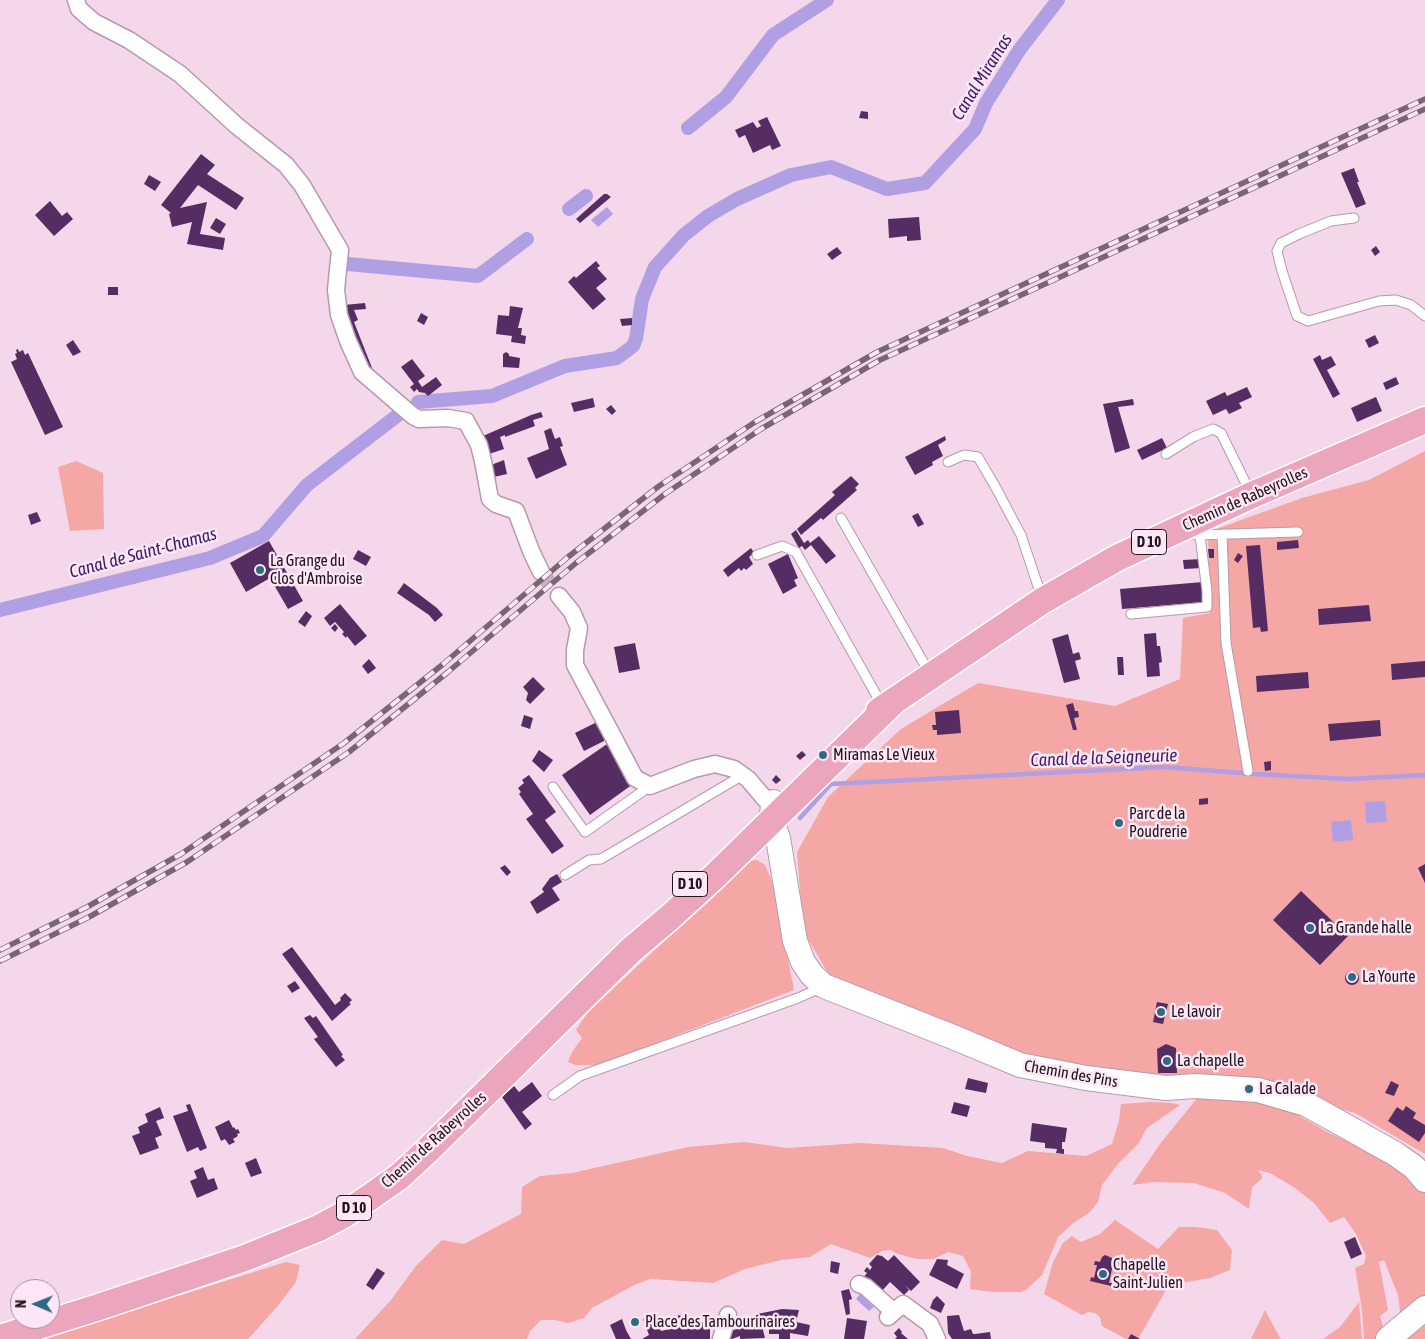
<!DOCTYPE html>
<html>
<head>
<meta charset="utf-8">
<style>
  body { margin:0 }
  #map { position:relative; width:1425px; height:1339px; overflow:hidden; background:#f4d7ea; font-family:"Asap Condensed",sans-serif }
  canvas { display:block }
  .north { position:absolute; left:10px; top:1279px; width:50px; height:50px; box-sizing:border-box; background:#fde6f5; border:1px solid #a4929e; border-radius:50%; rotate:271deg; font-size:14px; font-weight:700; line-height:20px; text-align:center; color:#1f151b }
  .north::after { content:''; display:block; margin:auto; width:18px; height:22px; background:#316983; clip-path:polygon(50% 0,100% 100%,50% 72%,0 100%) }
</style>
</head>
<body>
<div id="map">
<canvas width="1425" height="1339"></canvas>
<div class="north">N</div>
</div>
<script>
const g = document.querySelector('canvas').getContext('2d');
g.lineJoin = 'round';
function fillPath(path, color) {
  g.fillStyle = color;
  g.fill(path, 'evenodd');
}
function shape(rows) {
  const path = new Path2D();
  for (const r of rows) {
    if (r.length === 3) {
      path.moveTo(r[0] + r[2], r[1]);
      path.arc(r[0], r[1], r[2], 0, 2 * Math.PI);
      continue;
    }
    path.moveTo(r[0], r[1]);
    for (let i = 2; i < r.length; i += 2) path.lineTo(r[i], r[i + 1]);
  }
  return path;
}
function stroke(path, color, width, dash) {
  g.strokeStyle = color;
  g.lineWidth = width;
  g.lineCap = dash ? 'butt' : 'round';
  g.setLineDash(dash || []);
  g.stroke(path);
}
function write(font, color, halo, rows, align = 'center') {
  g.font = font + ' "Asap Condensed",sans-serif';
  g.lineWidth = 5;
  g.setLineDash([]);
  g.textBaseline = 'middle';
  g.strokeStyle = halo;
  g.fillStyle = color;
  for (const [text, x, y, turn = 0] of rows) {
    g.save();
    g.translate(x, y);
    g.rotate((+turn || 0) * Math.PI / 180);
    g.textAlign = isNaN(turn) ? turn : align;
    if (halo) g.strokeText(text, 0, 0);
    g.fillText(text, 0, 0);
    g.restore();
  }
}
const green = shape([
  [1425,451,1425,1154,1355,1113,1252,1084,1052,1070,829,975,803,930,797,852,828,797,901,729,978,683,1115,706,1180,679,1183,618,1210,613,1208,532,1302,498,1369,480],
  [76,461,103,473,104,529,70,531,58,467],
  [757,860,765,865,773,883,794,990,599,1065,575,1065,568,1062,572,1052,582,1038,576,1030,588,1012,751,861],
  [1198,1097,1260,1101,1291,1111,1329,1133,1377,1154,1425,1187,1425,1302,1397,1318,1400,1311,1398,1295,1384,1260,1379,1262,1388,1310,1380,1316,1385,1333,1378,1339,1364,1339,1362,1310,1355,1268,1364,1264,1366,1256,1356,1234,1344,1217,1330,1223,1314,1203,1295,1188,1270,1173,1258,1170,1263,1178,1252,1187,1249,1209,1225,1193,1194,1183,1153,1182,1132,1185,1160,1144],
  [1150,1102,1172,1103,1180,1105,1147,1128,1138,1144,1117,1165,1102,1185,1098,1202,1090,1212,1072,1224,1058,1237,1042,1275,1027,1289,1021,1292,992,1292,970,1289,971,1272,963,1256,948,1252,933,1259,917,1259,898,1254,890,1250,882,1251,870,1258,831,1244,810,1257,781,1260,745,1269,713,1283,651,1279,636,1284,592,1308,584,1318,568,1323,555,1320,541,1320,530,1331,527,1339,355,1339,391,1300,416,1266,442,1240,464,1244,521,1214,522,1187,540,1176,572,1173,688,1147,745,1142,787,1148,860,1143,943,1148,967,1156,1002,1163,1028,1151,1086,1156,1112,1144,1119,1121,1121,1104],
  [1115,1220,1158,1249,1179,1227,1196,1227,1217,1230,1232,1250,1230,1270,1210,1278,1169,1285,1138,1339,1126,1339,1102,1326,1100,1317,1095,1313,1088,1312,1082,1315,1044,1294,1053,1262,1063,1243,1072,1236,1081,1242,1100,1234],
  [286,1262,300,1265,296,1282,277,1307,248,1339,40,1339],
  [1359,1302,1362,1339,1323,1339,1340,1327],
  [1265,1310,1280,1338,1282,1339,1251,1339],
  [1425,1319,1425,1339,1400,1339]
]);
const water = shape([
  [607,207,613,214,598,227,591,220],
  [1385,801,1387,822,1366,823,1365,802],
  [1351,820,1353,840,1333,842,1331,822],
  [860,1294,874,1307,869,1311,856,1299]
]);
const stream = shape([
  [800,818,831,784,1164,767,1255,774,1349,779,1425,775]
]);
const canal = shape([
  [688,128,726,97,773,35,827,0],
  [569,209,586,196],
  [347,264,478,276,527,239],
  [418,402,492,396,565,366,617,358,633,346,636,339,642,299,655,267,684,235,708,216,737,199,791,175,831,167,887,189,925,183,975,129,986,103,1020,49,1058,0],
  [0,610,210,558,263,536,307,485,398,415]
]);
const building = shape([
  [861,111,868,112,868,119,859,118],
  [767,117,781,146,772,150,770,145,753,153,745,135,739,138,735,130,753,122,757,128,761,126,758,121],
  [201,154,215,165,207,174,244,198,236,210,198,185,180,208,207,202,200,234,225,238,223,250,187,244,192,222,172,227,169,214,171,213,161,205],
  [1354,168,1359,182,1357,182,1366,204,1356,208,1341,173],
  [149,175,161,182,155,191,144,184],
  [604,194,607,194,611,197,580,223,576,219],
  [50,201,62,216,67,212,73,219,54,236,35,215],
  [919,217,921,240,907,241,907,236,889,238,888,219],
  [216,218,226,224,220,234,210,228],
  [1376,246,1380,252,1375,256,1371,250],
  [837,247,842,253,832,260,827,254],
  [596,261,600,266,597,268,607,279,596,288,606,299,593,310,568,282,574,276,576,278],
  [108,287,118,287,118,295,108,295],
  [365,303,366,309,354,310,358,320,354,322,372,368,367,370,344,305],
  [510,306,523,308,518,328,522,328,521,335,526,336,525,344,511,342,512,336,496,334,498,315,509,316],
  [421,313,428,317,424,325,417,321],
  [632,318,632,325,622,326,620,319],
  [1375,335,1379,343,1369,348,1365,340],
  [73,340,81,352,73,356,66,345],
  [18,349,19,352,23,350,25,355,28,353,63,427,45,435,11,362,17,359,15,354,17,353,16,350],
  [506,352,509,354,509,356,520,358,519,368,503,367,503,354],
  [1320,355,1322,360,1331,356,1336,365,1327,370,1340,394,1333,398,1313,359],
  [412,359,425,376,418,381,422,387,436,377,442,385,428,396,425,393,419,392,417,389,414,392,410,387,414,384,401,367],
  [1396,377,1399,384,1386,390,1383,383],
  [1247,387,1252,397,1239,403,1242,408,1229,414,1226,409,1213,415,1206,401,1225,392,1227,396],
  [1376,397,1382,411,1357,422,1351,408],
  [593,398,595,407,574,412,571,403],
  [1133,399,1134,405,1118,407,1130,448,1115,453,1103,404],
  [611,405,616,411,612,415,606,409],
  [541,412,543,417,533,420,535,426,505,437,505,435,500,437,504,449,489,454,483,436,531,415],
  [551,428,555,439,560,437,563,446,560,447,567,465,536,479,527,458,549,449,544,431],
  [945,436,946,440,938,445,943,456,932,462,933,465,915,475,905,457],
  [1162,438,1167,448,1142,460,1137,450],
  [504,460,507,474,494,477,491,465],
  [851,476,859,484,855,488,857,490,823,520,821,518,801,535,797,529,835,495,832,492],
  [37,512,41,521,31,525,28,515],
  [918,513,924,524,918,527,912,516],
  [796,530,804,543,808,540,810,543,819,536,836,556,826,564,811,545,805,550,802,546,799,548,791,534],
  [1298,540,1299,548,1277,550,1277,542],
  [269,541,303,601,288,609,270,578,246,592,230,563],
  [1260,545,1268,631,1261,632,1260,627,1253,628,1246,546],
  [751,548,754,553,749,557,753,564,746,570,744,568,741,571,739,568,728,577,723,570],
  [1208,549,1214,549,1214,558,1209,558],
  [358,550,371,557,366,566,353,559],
  [1238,553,1243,556,1238,563,1234,560],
  [788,554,798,578,794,580,797,586,783,594,768,564],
  [1201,559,1202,568,1184,569,1183,560],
  [1203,582,1205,602,1122,609,1120,589],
  [404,583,437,608,443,615,435,622,429,615,397,593],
  [340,604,367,636,355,646,347,636,346,638,342,634,344,632,335,622,330,626,324,618],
  [1369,605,1371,621,1319,625,1318,609],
  [306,611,312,616,305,627,298,622],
  [335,624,338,628,335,632,331,628],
  [1156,633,1157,646,1160,646,1162,662,1159,663,1160,676,1147,677,1144,634],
  [1068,634,1073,654,1079,652,1081,659,1075,661,1080,679,1064,683,1052,639],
  [635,643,640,669,619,673,614,647],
  [1117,657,1123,657,1124,675,1118,675],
  [369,659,376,668,368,674,362,666],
  [1425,661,1425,677,1392,680,1391,664],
  [1308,672,1309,688,1257,692,1256,676],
  [533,677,545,689,530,704,526,700,528,693,523,687],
  [1073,703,1075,711,1078,711,1079,717,1074,718,1077,730,1073,730,1066,705],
  [959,710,961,733,937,735,937,730,933,730,932,725,936,725,935,712],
  [524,715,533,718,530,729,521,726],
  [1380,720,1381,736,1330,741,1328,724],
  [599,721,608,739,584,751,575,733],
  [610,742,633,784,590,815,562,775],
  [539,750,553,760,544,772,532,761],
  [802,751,806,755,800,760,796,756],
  [1271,761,1271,770,1265,771,1264,762],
  [529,775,556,812,545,820,564,846,552,854,526,819,533,814,519,794,521,792,518,788,524,783,522,780],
  [776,775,781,780,776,784,772,780],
  [1208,798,1208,804,1199,805,1199,799],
  [1425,864,1425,883,1418,868],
  [505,865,511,872,507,876,500,868],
  [557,874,562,882,552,888,560,900,537,914,530,902,544,892,542,889,550,878],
  [1301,891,1348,936,1320,965,1273,920],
  [292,947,335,1005,341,1000,340,998,345,993,352,1000,349,1003,351,1004,332,1021,282,954],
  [1352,978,7],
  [295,981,300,988,292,993,287,986],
  [1157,1002,1168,1004,1163,1024,1153,1022],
  [310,1015,313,1018,316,1016,343,1055,341,1056,345,1060,336,1067,314,1039,318,1037,304,1018],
  [1166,1044,1176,1048,1177,1073,1158,1073,1157,1049],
  [968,1078,988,1083,986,1093,965,1089],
  [1391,1081,1399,1085,1394,1096,1385,1093],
  [532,1082,542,1096,522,1112,532,1124,525,1130,502,1097,514,1086,519,1092],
  [954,1102,970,1106,967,1117,951,1113],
  [190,1104,207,1148,200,1151,198,1147,187,1152,173,1116,188,1111,186,1105],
  [1406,1106,1416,1113,1413,1118,1425,1125,1425,1133,1419,1142,1388,1121,1397,1107,1403,1111],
  [160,1107,164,1118,156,1121,162,1135,155,1138,159,1148,140,1155,132,1136,140,1133,138,1127,148,1122,145,1114],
  [229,1120,233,1128,234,1127,236,1130,238,1129,240,1133,237,1134,238,1136,233,1139,235,1142,229,1145,225,1139,221,1141,215,1127],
  [1032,1123,1067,1128,1065,1142,1062,1142,1062,1149,1064,1149,1064,1154,1056,1153,1057,1149,1045,1148,1045,1143,1030,1141],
  [256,1158,262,1173,251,1177,245,1163],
  [203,1167,208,1180,214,1178,218,1189,197,1198,190,1181,197,1178,194,1171],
  [1355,1237,1362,1254,1351,1259,1344,1242],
  [877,1255,882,1256,888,1261,894,1255,920,1282,911,1291,905,1285,909,1290,904,1295,890,1282,881,1292,861,1280,867,1273,864,1271,867,1267,870,1270,872,1267,869,1264],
  [1105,1255,1112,1258,1112,1266,1116,1267,1115,1270,1112,1269,1109,1283,1112,1283,1111,1286,1090,1281,1091,1277,1094,1278,1097,1265,1094,1265,1095,1261,1100,1262,1102,1257],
  [937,1259,948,1260,947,1265,964,1274,957,1289,929,1275],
  [831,1261,840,1263,838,1274,830,1272],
  [377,1268,385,1273,373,1290,366,1285],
  [849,1289,852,1299,849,1300,850,1314,846,1315,841,1291],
  [937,1296,945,1304,941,1313,930,1308,933,1300],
  [782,1309,799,1310,796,1322,810,1325,808,1336,790,1333,790,1339,779,1339,779,1334,769,1334,769,1323,757,1324,757,1314],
  [678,1315,708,1324,709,1317,717,1317,717,1326,710,1326,710,1339,642,1339,649,1335,643,1319,651,1316,655,1325,659,1324,661,1331,678,1327],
  [959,1315,964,1331,971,1329,973,1334,975,1334,990,1332,991,1339,952,1339,948,1333,947,1316],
  [847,1318,867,1321,864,1339,844,1339],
  [622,1319,626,1330,631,1339,616,1339,610,1325],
  [752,1324,752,1327,762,1326,765,1338,740,1339,740,1336,732,1339,726,1339,724,1334,739,1328,739,1325],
  [899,1328,902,1332,901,1333,908,1339,895,1339,897,1337,894,1333],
  [1131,1334,1140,1339,1128,1339]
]);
const streetTunnel = shape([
  [541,572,559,596]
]);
const lane = shape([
  [1354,218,1331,221,1299,234,1281,243,1277,251,1282,271,1297,316,1308,321,1379,301,1396,300,1411,305,1425,316],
  [1166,454,1193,437,1213,429,1221,433,1251,494],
  [948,462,964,455,978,457,996,488,1021,535,1042,598],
  [841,518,930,674],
  [1196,535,1298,532],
  [1222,535,1226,643,1248,771],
  [757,555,782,546,796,552,883,707],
  [1131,614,1207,607,1207,591,1200,536],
  [553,787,585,832,650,786],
  [565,875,589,860,601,859,743,775],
  [553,1095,580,1076,798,998,823,987]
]);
const street = shape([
  [76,0,79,9,94,22,129,40,180,74,237,126,286,165,302,185,340,250,336,290,339,315,348,341,362,372,413,416,419,419,448,418,466,421,479,445,483,461,490,499,496,504,516,511,531,551,541,572],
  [559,596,572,612,579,628,575,650,575,665,635,778,650,786,694,769,715,764,734,769,748,779,765,799,773,802,769,811],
  [859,1284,866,1287,894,1312],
  [888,1317,903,1304,930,1324,937,1339],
  [721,1339,728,1315]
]);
const secondary = shape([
  [773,802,772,821,778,838,795,941,803,962,812,975,824,986,953,1037,1020,1065,1086,1078,1166,1088,1195,1086,1258,1090,1306,1104,1394,1153,1414,1167,1425,1180],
  [1388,1339,1425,1308]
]);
const primary = shape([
  [879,711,1042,601,1117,558,1252,495,1425,420],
  [0,1338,99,1307,245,1258,319,1228,345,1214,373,1195,400,1176,429,1149,631,950,669,918,715,876,894,701]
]);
const rail = shape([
  [0,950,87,907,181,854,344,743,442,665,568,557,659,486,755,422,877,352,1425,99],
  [0,961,89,917,187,862,349,752,448,672,576,563,665,494,761,429,880,360,1425,109]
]);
const markers = [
  [260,570,5,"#316983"],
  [823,755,5,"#316983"],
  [1119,823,5,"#316983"],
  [1310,928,5,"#316983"],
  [1352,977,5,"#316983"],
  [1161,1012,5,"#316983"],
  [1167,1061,5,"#316983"],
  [1249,1089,5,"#316983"],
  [1103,1274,5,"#316983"],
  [635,1322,5,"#316983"]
];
const shields = [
  [1149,542,35],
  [690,884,35],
  [354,1208,35]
];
const shieldNames = [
  ["D 10",1149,542],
  ["D 10",690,884],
  ["D 10",354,1208]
];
const streetNames = [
  ["Chemin de Rabeyrolles",1245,499,-24],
  ["Chemin des Pins",1071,1074,10],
  ["Chemin de Rabeyrolles",434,1140,-42]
];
const poiNames = [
  ["La Grange du",270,561],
  ["Clos d'Ambroise",270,579],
  ["Miramas Le Vieux",833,755],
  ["Parc de la",1129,814],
  ["Poudrerie",1129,832],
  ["La Grande halle",1320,928],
  ["La Yourte",1362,977],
  ["Le lavoir",1171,1012],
  ["La chapelle",1177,1061],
  ["La Calade",1259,1089],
  ["Chapelle",1113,1265],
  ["Saint-Julien",1113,1283],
  ["Place des Tambourinaires",645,1322]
];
const waterNames = [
  ["Canal Miramas",982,77,-58],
  ["Canal de Saint-Chamas",143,553,-15],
  ["Canal de la Seigneurie",1104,758,-2]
];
fillPath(green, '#f4a7a4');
fillPath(water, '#b19fe4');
stroke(stream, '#b19fe4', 4.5);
stroke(canal, '#b19fe4', 14);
fillPath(building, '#552d62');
stroke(streetTunnel, '#c9b0c1', 16, [16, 8]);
stroke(lane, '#b69aac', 11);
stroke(street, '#b69aac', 19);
stroke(secondary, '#b69aac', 26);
stroke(primary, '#fff', 29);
stroke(lane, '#fff', 9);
stroke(street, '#fff', 16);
stroke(secondary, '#fff', 24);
stroke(primary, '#eba5bc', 26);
stroke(rail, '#786672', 5.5);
stroke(rail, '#fde6f5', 4, [11]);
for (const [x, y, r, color] of markers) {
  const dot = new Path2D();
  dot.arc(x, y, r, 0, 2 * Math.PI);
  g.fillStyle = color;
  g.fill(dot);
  stroke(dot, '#fde6f5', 2);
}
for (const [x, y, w] of shields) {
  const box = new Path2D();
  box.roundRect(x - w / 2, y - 12.5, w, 25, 4);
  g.fillStyle = '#fde6f5';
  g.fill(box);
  stroke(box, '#1f151b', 1);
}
write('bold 15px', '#1f151b', null, shieldNames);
write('16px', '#1f151b', '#fde6f5', streetNames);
write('16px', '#1f151b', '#fde6f5', poiNames, 'left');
write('italic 18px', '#3b1d6c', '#fde6f5', waterNames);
</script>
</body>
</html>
